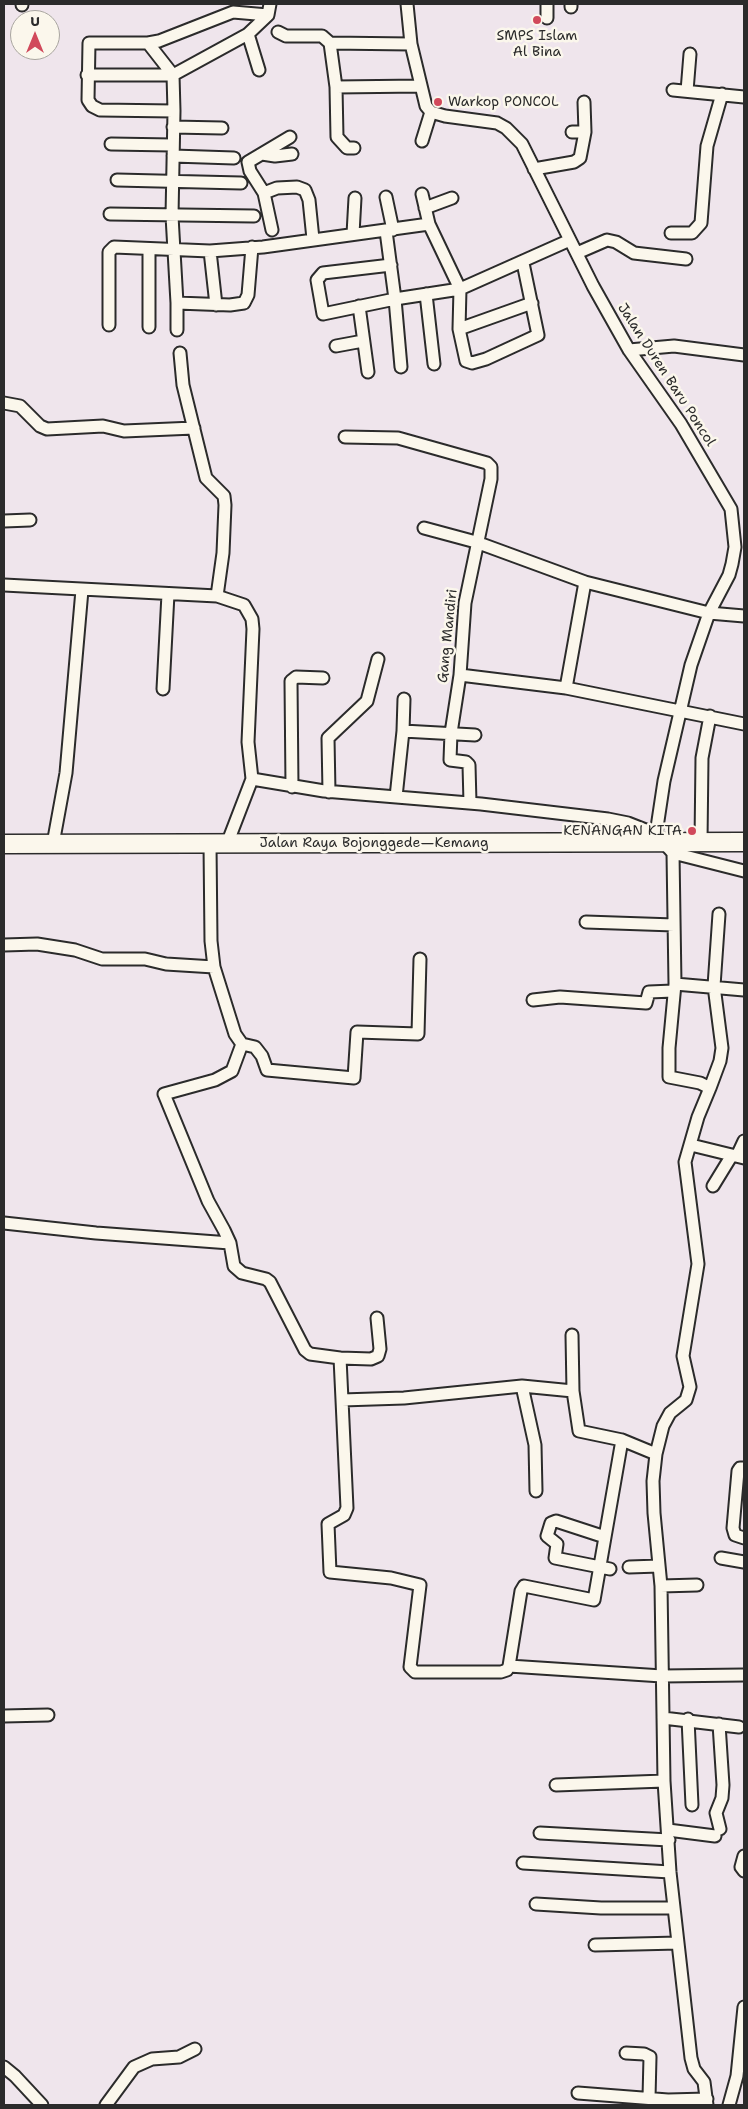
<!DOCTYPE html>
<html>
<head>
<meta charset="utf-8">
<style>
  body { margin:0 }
  #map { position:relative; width:748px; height:2109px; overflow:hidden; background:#efe5ec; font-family:"Shantell Sans",sans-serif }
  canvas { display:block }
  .frame { position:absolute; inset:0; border:5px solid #2b2b2b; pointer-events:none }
  .north { position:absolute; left:10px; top:10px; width:50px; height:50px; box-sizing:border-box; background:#fbf7ec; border:1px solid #a8a59f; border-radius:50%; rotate:0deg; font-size:14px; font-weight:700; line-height:20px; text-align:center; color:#2b2b2b }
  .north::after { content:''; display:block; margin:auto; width:18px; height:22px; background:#d1495b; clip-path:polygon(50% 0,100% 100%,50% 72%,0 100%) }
</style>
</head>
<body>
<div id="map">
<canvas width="748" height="2109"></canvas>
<div class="frame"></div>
<div class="north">U</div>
</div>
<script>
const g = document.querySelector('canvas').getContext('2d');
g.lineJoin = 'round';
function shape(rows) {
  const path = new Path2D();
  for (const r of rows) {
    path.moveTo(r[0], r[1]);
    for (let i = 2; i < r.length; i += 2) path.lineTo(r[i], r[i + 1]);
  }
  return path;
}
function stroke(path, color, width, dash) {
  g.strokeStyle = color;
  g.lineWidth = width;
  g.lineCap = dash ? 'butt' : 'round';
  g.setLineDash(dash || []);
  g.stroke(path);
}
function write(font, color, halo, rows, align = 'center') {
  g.font = font + ' "Shantell Sans",sans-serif';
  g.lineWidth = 5;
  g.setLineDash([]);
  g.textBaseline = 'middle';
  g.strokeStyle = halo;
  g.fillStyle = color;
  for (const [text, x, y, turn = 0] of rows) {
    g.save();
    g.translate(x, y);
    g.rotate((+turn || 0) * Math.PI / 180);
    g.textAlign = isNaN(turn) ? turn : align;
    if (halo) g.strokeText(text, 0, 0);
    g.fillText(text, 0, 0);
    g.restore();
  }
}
const minor = shape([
  [407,4,411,44,426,106,431,112,445,116,497,123,506,128,522,144,593,286,629,350,681,424,731,509,735,547,732,564,729,575,709,613,691,665,664,781,656,834],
  [547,4,547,18],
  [571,4,571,7],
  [22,5,22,4],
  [278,32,286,36,322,36,330,43],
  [248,34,259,70],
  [148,43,173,75],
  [87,75,173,75],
  [336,87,420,86],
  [673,90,744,97],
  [687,91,690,54],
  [584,102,585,132],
  [174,111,100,110,92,106,88,100,89,43,148,43,159,41,233,12,268,15],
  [173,127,222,128],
  [422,141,431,112],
  [111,144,172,145],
  [354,148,347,148,337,137,336,87,330,43,411,44],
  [262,154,275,156,292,154],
  [173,156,234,158],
  [534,169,574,162,580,158,585,132,572,132],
  [117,180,241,183],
  [264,193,250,171,248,162,290,137],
  [386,197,393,230],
  [425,208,452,198],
  [110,214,254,216],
  [272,230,264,193,277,188,297,187,305,190,309,200,313,239],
  [386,231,395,299,460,289,429,224,422,194],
  [671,233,692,233,701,223,707,146,722,94],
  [353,234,355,198],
  [149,249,149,327],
  [210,251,216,305],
  [577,253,607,240,616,242,634,253,686,259],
  [523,263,538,335,486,359,472,363,466,361,459,329,460,289,570,240],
  [391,265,323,273,317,280,323,314,395,299,401,367],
  [426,294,434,364],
  [177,303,230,305,244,303,248,295,252,247],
  [359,306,368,372],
  [109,325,109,252,114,247,210,251,263,247,429,224],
  [459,329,532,303],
  [177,330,177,303,172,216,174,111,173,75,248,34,268,15,270,4],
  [336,346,363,341],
  [629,350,674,346,744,355],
  [180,353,183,385,206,478,224,496,225,505,223,553,217,596],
  [4,403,20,406,40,426,47,429,103,426,124,431,194,428],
  [345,437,398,438,487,463,491,467,491,479,465,603,460,675,451,733,450,760,466,762,469,765,470,803],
  [4,521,30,520],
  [424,528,476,542,585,582,709,613,744,616],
  [4,585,217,596,244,605,252,619,253,629,248,742,252,779,324,791,481,804,608,819,628,823,656,834,673,853,744,871],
  [460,675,566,688,585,582],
  [566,688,744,724],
  [163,689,168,594],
  [403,731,404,699],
  [292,787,291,681,296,677,323,678],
  [329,792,328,738,367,701,378,659],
  [396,797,403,731,475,735],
  [701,842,702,758,710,716],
  [53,844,66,773,82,590],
  [210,844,211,941,214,967,235,1034,242,1044,255,1047,262,1056,267,1070,354,1078,357,1032,418,1034,420,959],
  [227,844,252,779],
  [673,853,675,984,669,1048,669,1077,700,1083,710,1088,698,1117,685,1162,698,1264,683,1356,690,1387,686,1400,670,1413,663,1426,656,1454,653,1481,654,1513,661,1586,664,1781,670,1872,691,2058,694,2069,704,2082,707,2105],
  [586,922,674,925],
  [4,945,37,944,75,950,102,959,145,959,166,964,214,967],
  [675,984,744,990],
  [533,1000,560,997,646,1003,649,992,673,991],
  [242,1044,232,1071,215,1080,164,1094,208,1201,224,1230,230,1243,234,1266,242,1273,266,1279,270,1282,305,1350,310,1354,340,1358,342,1400,404,1398,522,1386],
  [710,1088,720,1061,722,1048,714,986,719,914],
  [691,1145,744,1158],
  [737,1156,744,1141],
  [713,1186,732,1155],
  [4,1223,96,1233,230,1243],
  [572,1335,573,1391,579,1431,622,1440,656,1454],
  [340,1358,371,1359,378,1356,380,1349,377,1318],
  [342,1400,347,1508,344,1515,328,1524,330,1572,391,1578,420,1585,410,1667,415,1672,501,1672,507,1670,509,1666,521,1591,524,1586,594,1600,622,1440],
  [744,1468,740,1468,738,1471,733,1528,735,1535,744,1538],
  [536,1491,535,1445,522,1386,573,1391],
  [605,1537,556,1521,551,1523,547,1536,557,1544,555,1558,610,1569],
  [721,1558,744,1562],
  [629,1567,659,1566],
  [661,1586,697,1585],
  [509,1666,662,1676,744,1675],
  [4,1716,48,1715],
  [663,1718,739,1727],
  [688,1719,692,1805],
  [719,1724,723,1785,722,1798,716,1813,720,1829],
  [556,1785,664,1781],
  [668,1830,715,1836],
  [540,1833,669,1840],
  [744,1856,741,1867,744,1871],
  [523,1863,670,1872],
  [536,1904,601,1908,674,1908],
  [595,1945,678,1943],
  [626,2053,644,2054,650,2057,649,2098],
  [4,2067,15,2076,42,2105],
  [578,2093,668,2100,707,2099],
  [106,2105,134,2067,152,2059,179,2057,195,2049],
  [729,2105,737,2076,744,2007]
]);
const highway = shape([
  [4,844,744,842]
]);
const markers = [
  [537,20,5,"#d1495b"],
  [438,102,5,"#d1495b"],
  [692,831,5,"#d1495b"]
];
const poiNames = [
  ["SMPS Islam",537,36],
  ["Al Bina",537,52],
  ["Warkop PONCOL",448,102,"left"],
  ["KENANGAN KITA",682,831,"right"]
];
const streetNames = [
  ["Jalan Duren Baru Poncol",666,375,57],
  ["Gang Mandiri",448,636,-84],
  ["Jalan Raya Bojonggede—Kemang",374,843]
];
stroke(minor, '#2b2b2b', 15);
stroke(highway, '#2b2b2b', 21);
stroke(minor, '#fbf7ec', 11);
stroke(highway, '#fbf7ec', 18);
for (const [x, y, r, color] of markers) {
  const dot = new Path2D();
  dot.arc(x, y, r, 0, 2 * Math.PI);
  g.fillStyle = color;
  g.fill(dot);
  stroke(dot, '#fbf7ec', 2);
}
write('14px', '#2b2b2b', '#fbf7ec', poiNames);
write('14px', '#2b2b2b', '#fbf7ec', streetNames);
</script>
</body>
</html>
